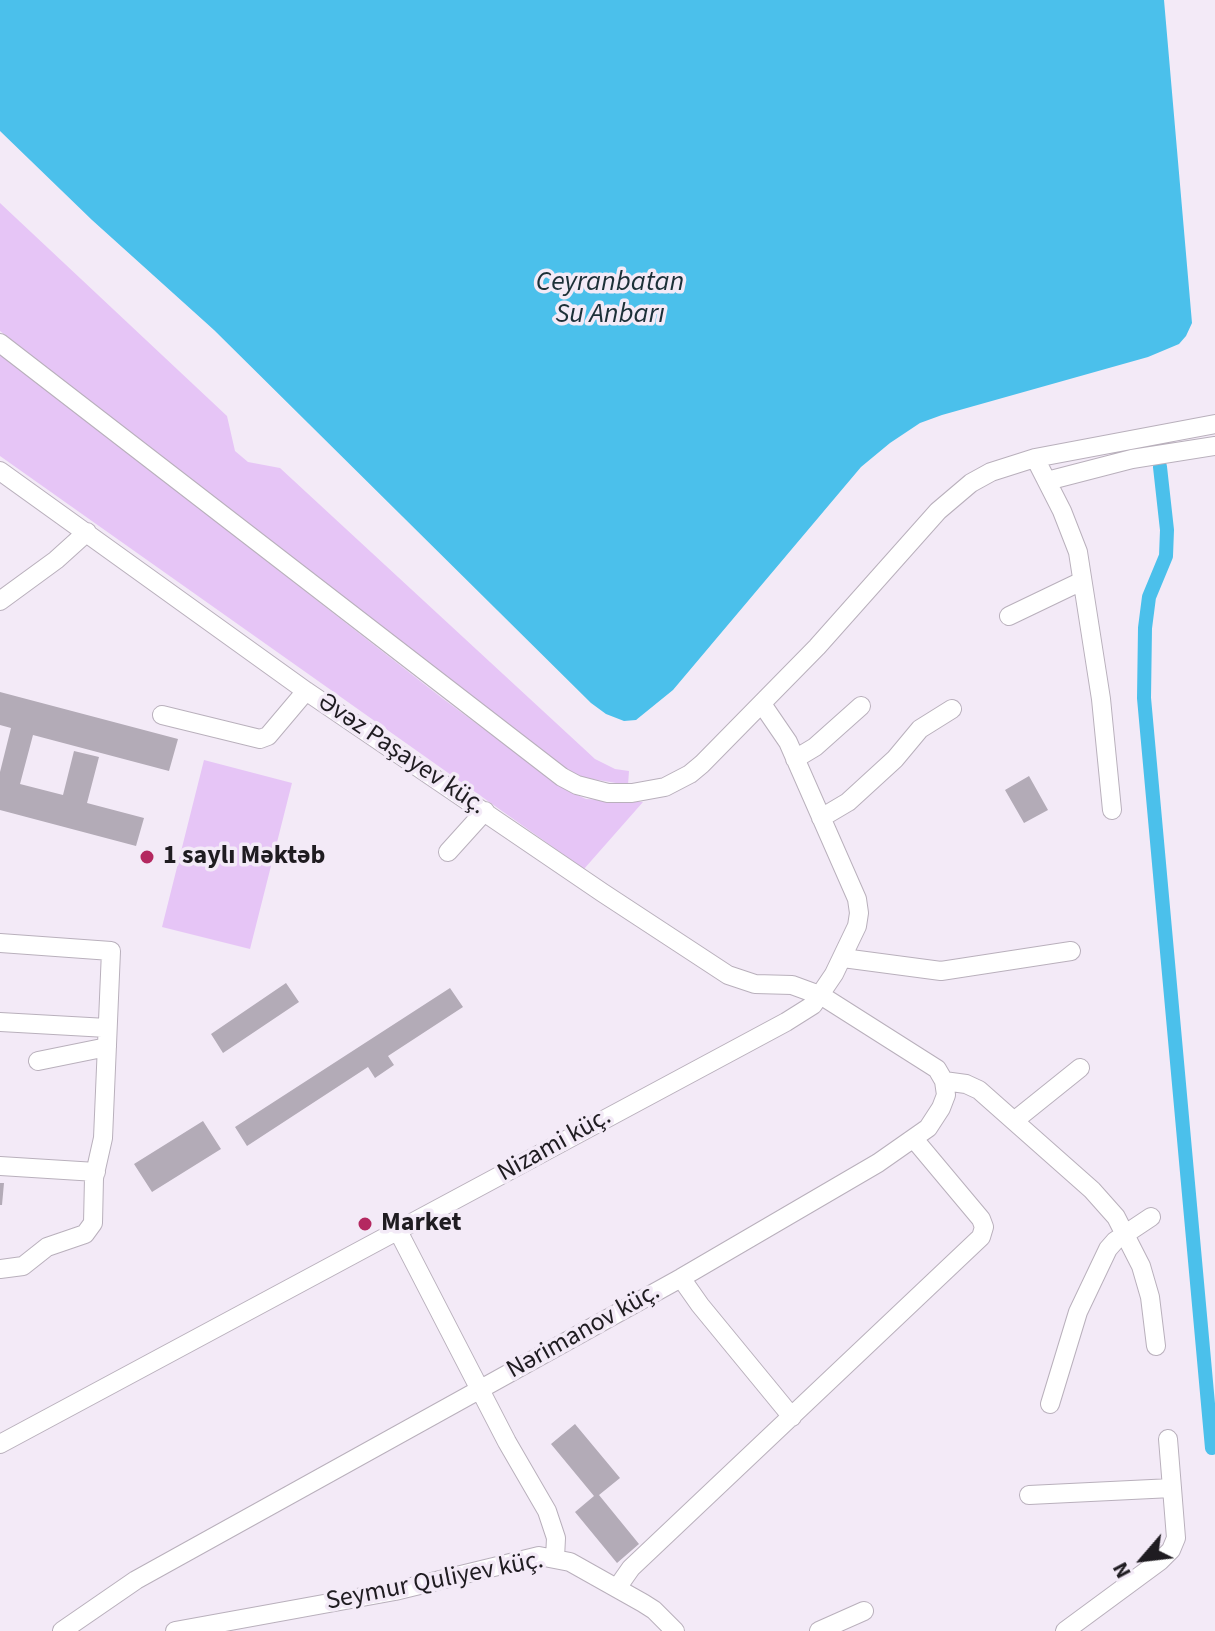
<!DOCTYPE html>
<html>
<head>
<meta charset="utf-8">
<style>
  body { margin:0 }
  #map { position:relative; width:1215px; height:1631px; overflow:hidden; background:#f3eaf7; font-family:"Source Sans 3",sans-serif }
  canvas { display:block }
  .north { position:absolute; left:1103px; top:1519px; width:80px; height:80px; -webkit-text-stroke:6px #f3eaf7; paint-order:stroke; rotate:242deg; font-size:22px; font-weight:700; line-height:32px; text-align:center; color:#1f1c21 }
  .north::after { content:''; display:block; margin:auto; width:28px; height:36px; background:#1f1c21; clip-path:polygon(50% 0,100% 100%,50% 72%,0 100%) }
</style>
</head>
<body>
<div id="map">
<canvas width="1215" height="1631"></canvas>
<div class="north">N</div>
</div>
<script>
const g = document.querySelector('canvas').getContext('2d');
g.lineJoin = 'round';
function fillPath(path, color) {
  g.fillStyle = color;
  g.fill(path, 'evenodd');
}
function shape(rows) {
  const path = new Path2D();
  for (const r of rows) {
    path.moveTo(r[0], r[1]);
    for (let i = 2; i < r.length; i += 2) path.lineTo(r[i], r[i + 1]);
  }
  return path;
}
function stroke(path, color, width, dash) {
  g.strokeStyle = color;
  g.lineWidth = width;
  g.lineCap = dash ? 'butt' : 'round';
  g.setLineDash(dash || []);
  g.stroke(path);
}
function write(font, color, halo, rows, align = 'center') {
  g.font = font + ' "Source Sans 3",sans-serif';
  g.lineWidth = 7;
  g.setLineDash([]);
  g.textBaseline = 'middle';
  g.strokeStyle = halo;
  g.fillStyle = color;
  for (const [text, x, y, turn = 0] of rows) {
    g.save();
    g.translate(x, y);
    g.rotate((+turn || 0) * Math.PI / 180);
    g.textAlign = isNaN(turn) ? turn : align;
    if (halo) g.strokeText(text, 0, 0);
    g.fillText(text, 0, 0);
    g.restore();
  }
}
const green = shape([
  [0,203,227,416,235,451,248,462,280,468,595,759,615,769,629,771,628,785,586,778,567,771,0,331],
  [0,353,442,698,566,790,586,799,643,802,584,869,0,456],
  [204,760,292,783,250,949,162,927]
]);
const water = shape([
  [0,0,1164,0,1192,323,1186,336,1179,344,1148,357,942,415,920,423,890,443,861,467,673,690,636,720,624,721,606,714,591,703,214,330,92,220,0,131]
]);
const canal = shape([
  [1160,467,1167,530,1166,556,1149,597,1145,628,1144,698,1212,1448]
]);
const building = shape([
  [0,692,178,739,169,771,33,735,20,784,63,795,74,751,99,757,87,803,144,818,136,846,0,810,0,772,11,728,0,725],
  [1029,776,1048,810,1024,823,1005,790],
  [286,983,299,1002,223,1053,211,1034],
  [450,988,463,1007,388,1056,394,1065,375,1078,368,1067,247,1146,235,1127],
  [203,1121,221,1149,152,1192,134,1164],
  [0,1183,4,1183,2,1205,0,1205],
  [575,1424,620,1478,599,1495,639,1544,617,1563,575,1512,594,1496,551,1444]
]);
const minor = shape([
  [0,343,562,777,577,785,608,793,632,793,665,787,690,774,702,764,817,647,938,511,971,483,991,472,1035,458,1215,424],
  [1035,458,1062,511,1078,552,1101,699,1112,810],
  [0,471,306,691,603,893,728,975,755,984,792,985,822,996,937,1069,944,1081,946,1095,941,1108,928,1128,878,1163,681,1278,136,1580,62,1631],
  [1047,481,1132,459,1215,446],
  [0,601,56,560,87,532],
  [1009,616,1082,581],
  [162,715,260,739,268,736,306,691],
  [795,759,815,747,861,706],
  [821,818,848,802,895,759,920,729,952,709],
  [448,852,485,811],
  [0,943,111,951,103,1138,94,1178,93,1223,85,1234,47,1247,23,1266,0,1269],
  [843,958,941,971,1071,951],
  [0,1022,107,1028],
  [38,1061,107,1047],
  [944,1081,966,1084,979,1090,1092,1190,1116,1217,1141,1266,1150,1297,1156,1346],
  [1014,1121,1080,1068],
  [0,1166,96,1172],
  [398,1231,507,1442,547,1511,556,1538,555,1558],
  [681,1278,700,1305,792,1417],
  [1050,1404,1078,1312,1108,1249,1115,1241,1151,1217],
  [1168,1439,1172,1488],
  [0,1444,786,1022,813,1005,834,974,857,926,859,913,857,899,788,742,762,704],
  [1029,1495,1172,1488,1176,1538,1171,1550,1160,1561,1065,1631],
  [617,1588,631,1568,981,1237,984,1227,981,1219,914,1139],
  [175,1631,395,1591,539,1556,570,1562,643,1603,654,1610,675,1631],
  [819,1631,864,1611]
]);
const markers = [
  [147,857,8,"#b42860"],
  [365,1224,8,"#b42860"]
];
const streetNames = [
  ["Əvəz Paşayev küç.",401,755,34],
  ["Nizami küç.",555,1146,-29],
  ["Nərimanov küç.",584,1332,-29],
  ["Seymur Quliyev küç.",435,1582,-11]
];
const poiNames = [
  ["1 saylı Məktəb",163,857],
  ["Market",381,1224]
];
const waterNames = [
  ["Ceyranbatan",610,284],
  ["Su Anbarı",610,316]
];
fillPath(green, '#e6c5f6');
fillPath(water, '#4bc0eb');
stroke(canal, '#4bc0eb', 14);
fillPath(building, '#b3abb7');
stroke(minor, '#b9b0bc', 20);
stroke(minor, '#fff', 18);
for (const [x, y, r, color] of markers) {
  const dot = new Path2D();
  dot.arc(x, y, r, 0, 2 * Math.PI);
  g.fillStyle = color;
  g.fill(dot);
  stroke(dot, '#f3eaf7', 3);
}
write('26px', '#1f1c21', '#f3eaf7', streetNames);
write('bold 26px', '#1f1c21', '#f3eaf7', poiNames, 'left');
write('italic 28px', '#1c3038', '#f3eaf7', waterNames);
</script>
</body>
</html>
